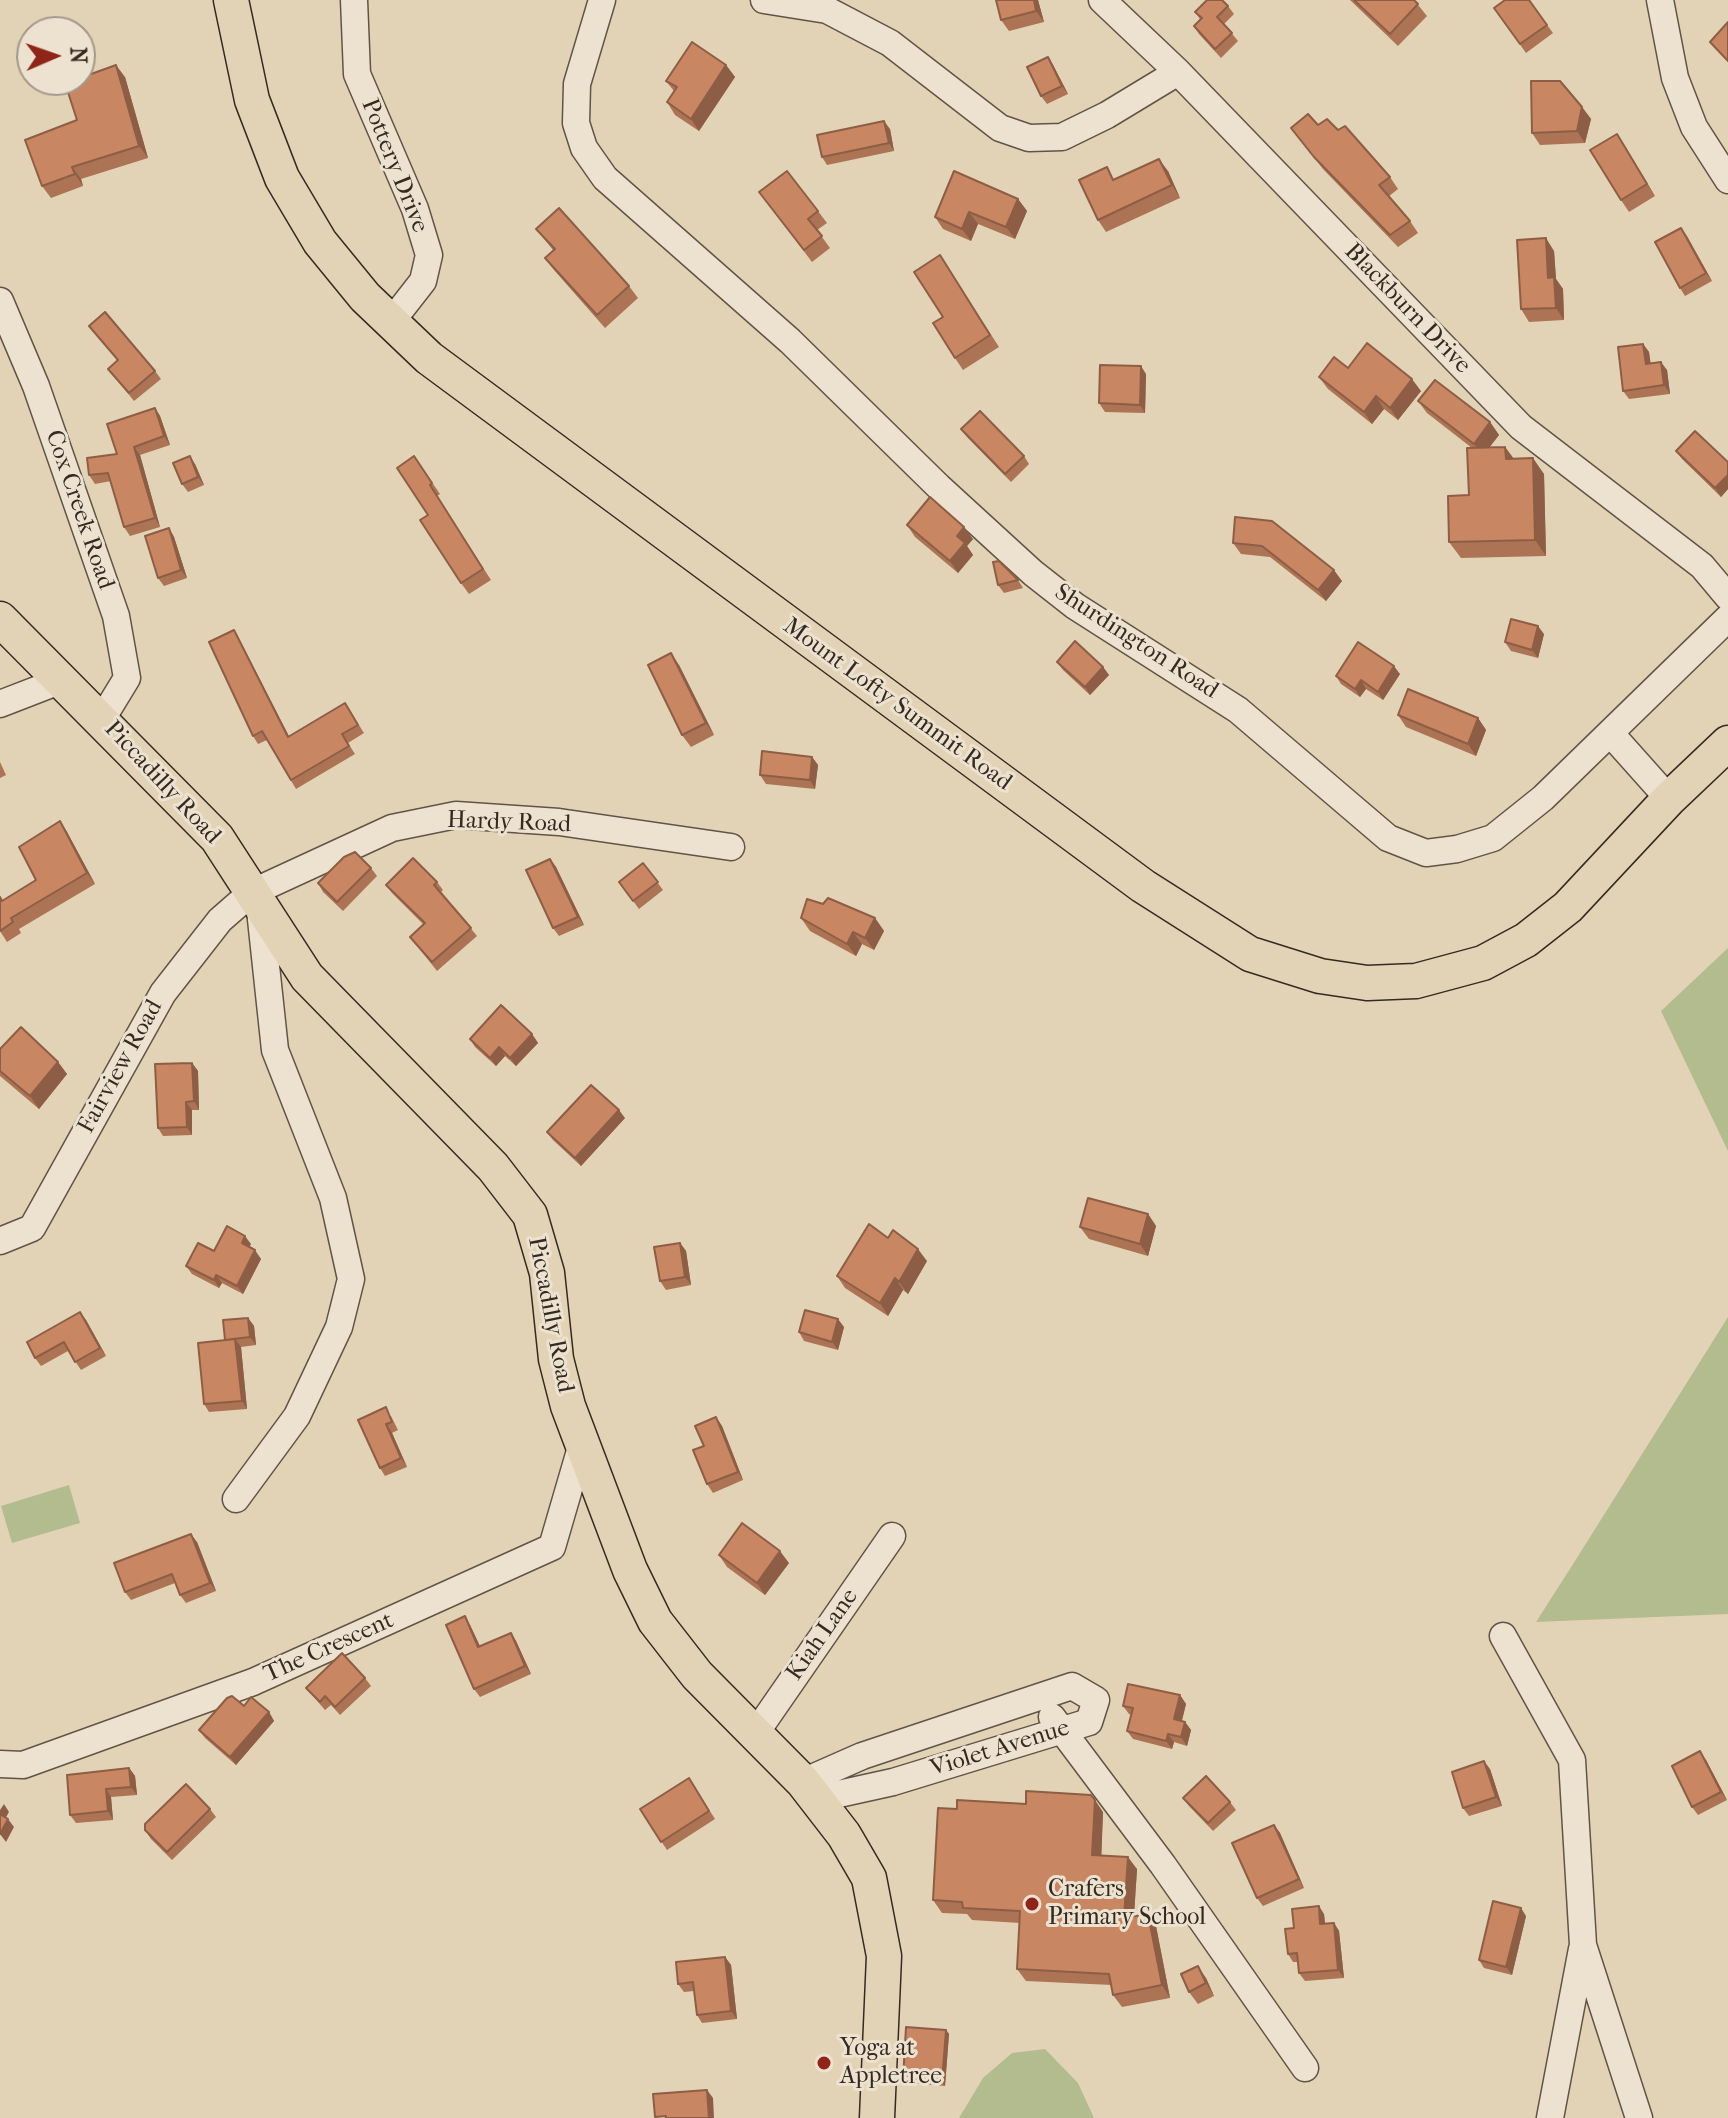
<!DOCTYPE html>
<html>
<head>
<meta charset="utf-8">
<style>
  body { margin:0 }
  #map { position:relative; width:1728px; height:2118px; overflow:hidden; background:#e3d3b6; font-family:"IM FELL French Canon",serif }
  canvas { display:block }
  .north { position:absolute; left:16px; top:16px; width:80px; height:80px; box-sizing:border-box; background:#ede2d0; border:2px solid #a3988a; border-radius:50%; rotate:88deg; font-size:22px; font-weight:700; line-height:32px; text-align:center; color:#342a21 }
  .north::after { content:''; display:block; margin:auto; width:28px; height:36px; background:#8f2418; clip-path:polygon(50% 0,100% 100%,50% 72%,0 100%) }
</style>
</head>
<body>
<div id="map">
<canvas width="1728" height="2118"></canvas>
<div class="north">N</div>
</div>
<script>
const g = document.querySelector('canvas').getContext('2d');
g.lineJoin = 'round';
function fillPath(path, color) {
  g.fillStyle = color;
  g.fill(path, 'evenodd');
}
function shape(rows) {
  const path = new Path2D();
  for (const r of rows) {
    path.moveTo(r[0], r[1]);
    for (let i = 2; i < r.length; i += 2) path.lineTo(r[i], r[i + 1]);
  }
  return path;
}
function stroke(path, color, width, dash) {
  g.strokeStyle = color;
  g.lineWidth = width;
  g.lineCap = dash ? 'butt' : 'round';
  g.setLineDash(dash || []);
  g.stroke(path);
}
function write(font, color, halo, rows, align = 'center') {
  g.font = font + ' "IM FELL French Canon",serif';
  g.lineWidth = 6;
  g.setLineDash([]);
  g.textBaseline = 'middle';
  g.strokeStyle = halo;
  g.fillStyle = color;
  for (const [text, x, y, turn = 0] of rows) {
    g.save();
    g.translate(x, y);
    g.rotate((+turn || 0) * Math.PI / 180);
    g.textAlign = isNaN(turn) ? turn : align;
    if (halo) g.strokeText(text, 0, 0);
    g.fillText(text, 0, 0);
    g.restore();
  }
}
const green = shape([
  [1728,948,1728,1151,1661,1011],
  [1728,1317,1728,1614,1536,1622,1575,1561],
  [69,1485,80,1523,12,1543,1,1506],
  [1045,2049,1078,2083,1094,2118,959,2118,983,2078,1012,2053]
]);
const minor = shape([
  [354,0,357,74,415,209,429,255,423,281,391,322],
  [602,0,577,84,576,123,584,148,605,178,790,341,939,487,1033,573,1075,606,1238,710,1388,838,1426,853,1457,849,1493,838,1543,798,1728,618],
  [764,0,827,10,890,43,1000,128,1029,138,1062,137,1107,115,1178,72],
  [1102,0,1178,72,1521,427,1702,566,1728,597],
  [1660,0,1675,78,1694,127,1728,180],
  [0,301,36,386,116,616,127,678,102,719],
  [0,704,62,680],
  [1611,734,1669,799],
  [0,1241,32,1228,163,993,220,920,251,893,392,828,456,815,559,822,731,847],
  [236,1499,297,1416,339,1327,351,1279,333,1198,275,1050,260,910],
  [1503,1636,1572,1760,1583,1945,1639,2118],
  [1052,1717,1163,1865,1305,2068],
  [755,1734,892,1536],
  [0,1764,23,1765,253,1682,552,1547,582,1444],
  [803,1782,862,1756,1072,1686,1096,1700,1089,1722,893,1782,816,1799],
  [1550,2118,1582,1949]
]);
const major = shape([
  [231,0,252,100,282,178,320,242,365,297,429,358,1143,886,1250,954,1320,976,1367,983,1416,981,1483,963,1526,940,1568,907,1669,799,1728,743],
  [0,619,217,838,307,977,493,1167,530,1215,547,1273,556,1359,568,1406,630,1570,655,1621,697,1675,803,1782,844,1835,869,1878,884,1956,877,2118]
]);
const wall = shape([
  [996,0,1038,0,1044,22,1009,31,1001,20],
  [1350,0,1414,0,1427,16,1398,46],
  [1529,0,1553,33,1526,53,1494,8],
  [1228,6,1234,14,1224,24,1238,41,1221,58,1199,34,1194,26,1200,19,1195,12],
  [1048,57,1053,65,1068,94,1047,104,1041,96],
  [726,65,735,77,699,131,675,115,667,102,674,91,666,81],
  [125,77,148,158,81,179,83,186,51,198,42,186,77,120],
  [1582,107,1591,119,1585,143,1540,145,1532,133],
  [1318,125,1338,130,1390,177,1398,189,1388,197,1410,221,1418,233,1398,247,1323,169,1291,128],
  [890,129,894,151,827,165,822,157],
  [1617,134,1655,196,1629,212,1621,200],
  [1168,171,1180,198,1106,232,1098,220,1115,179],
  [759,192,818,211,827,223,817,230,830,248,812,262],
  [1018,199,1027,211,1015,239,978,224,971,241,943,229,935,217],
  [1681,228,1712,281,1685,296,1680,288],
  [536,229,629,286,638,298,605,328,554,270,545,258,553,250],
  [1554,251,1556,279,1563,289,1564,320,1529,322,1521,309],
  [940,255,999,347,963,370,955,358,943,317],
  [89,326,155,371,161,379,134,401,108,369,118,361],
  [1643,344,1649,352,1650,363,1667,370,1670,394,1629,399,1623,391],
  [1146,374,1145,413,1105,412,1099,403],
  [1319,377,1421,391,1398,420,1384,409,1372,424,1328,389],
  [1418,401,1490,422,1499,435,1489,447,1505,447,1513,458,1544,474,1546,556,1461,558,1449,542,1469,495,1472,448,1427,413],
  [155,408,160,416,170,445,140,455,160,527,130,536,124,527,111,481,95,484,89,475,117,454],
  [961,429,1024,456,1029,464,1011,482,967,437],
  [1676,451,1728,462,1728,489,1721,497,1682,459],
  [414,456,440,494,437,496,491,580,469,594,461,583,428,515],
  [195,464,204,485,188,492,182,484],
  [1235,517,1342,581,1326,601,1270,557,1241,554,1233,543],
  [907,525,973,539,967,546,973,555,958,573,915,537],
  [169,528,174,537,187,578,164,586,158,578],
  [1018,580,1023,588,1004,593,998,585],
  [234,630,239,639,289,736,345,703,364,733,348,743,355,754,296,789,267,740,258,744,253,736],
  [1544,634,1538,658,1511,651,1505,642],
  [1057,662,1103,667,1109,675,1090,695,1063,670],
  [679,665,714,735,691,747,682,735],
  [1400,674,1383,700,1366,689,1360,697,1341,684,1336,676],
  [1398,715,1478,718,1486,730,1476,756,1406,727],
  [812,757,818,765,815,789,766,784,760,775],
  [0,762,6,775,0,778],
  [60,821,67,832,95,884,19,929,21,933,7,942,0,931,0,896,3,901,36,880],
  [550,859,556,867,584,925,559,936,553,928],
  [643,863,663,890,639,909,619,882],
  [371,868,377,876,343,911,323,892,318,883],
  [437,882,443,890,441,892,477,936,437,971,410,937,424,925,392,893,386,885],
  [823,904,875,918,884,931,874,950,862,944,856,956,810,931,801,918],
  [532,1034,538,1043,516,1066,505,1056,496,1066,475,1047,470,1039],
  [0,1049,58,1062,67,1074,39,1109,0,1076],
  [192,1063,198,1071,199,1110,192,1110,192,1135,163,1136,158,1128],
  [625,1118,581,1166,553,1140,547,1132],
  [1148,1214,1156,1226,1148,1256,1089,1239,1080,1227],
  [680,1243,686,1251,691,1285,666,1290,660,1281],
  [251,1244,249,1247,261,1259,243,1294,222,1283,219,1288,192,1274,186,1266,214,1251],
  [927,1261,908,1294,903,1290,888,1316,845,1288,837,1276],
  [248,1318,254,1326,256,1345,241,1347,247,1409,209,1412,204,1404,225,1340],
  [86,1320,106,1356,81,1370,68,1351,41,1366,35,1358],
  [844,1327,838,1350,804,1341,799,1332],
  [391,1416,398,1430,392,1433,407,1467,385,1476,380,1468,358,1420],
  [716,1417,722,1426,743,1480,713,1493,707,1484,704,1446],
  [197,1542,216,1591,186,1603,180,1595,175,1583,131,1600,125,1592],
  [719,1555,789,1563,765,1595,727,1567],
  [470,1625,480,1646,511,1633,516,1641,531,1674,480,1697,474,1689],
  [365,1678,371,1686,340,1715,331,1705,325,1710,306,1688],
  [1180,1695,1186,1704,1182,1721,1185,1722,1191,1730,1187,1746,1174,1742,1172,1749,1133,1739,1127,1731,1132,1715,1129,1714,1123,1706],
  [244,1706,269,1712,274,1721,236,1765,205,1738,199,1730],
  [1706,1760,1727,1800,1698,1815,1692,1807],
  [129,1768,135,1776,137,1795,111,1797,113,1820,76,1823,70,1815],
  [1490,1769,1502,1806,1469,1816,1463,1808],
  [694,1786,715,1819,667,1850,640,1809],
  [1183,1798,1230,1802,1236,1810,1213,1831,1189,1806],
  [210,1809,216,1817,172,1860,151,1839,145,1830],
  [1103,1812,1101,1855,1137,1869,1134,1916,1148,1914,1156,1926,1170,1998,1122,2007,1113,1995,1112,1985,1026,1981,1017,1969,1020,1923,972,1920,967,1914,942,1913,933,1900],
  [1274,1825,1280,1833,1304,1888,1263,1906,1257,1898],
  [1324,1914,1325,1924,1334,1923,1339,1931,1344,1978,1305,1981,1299,1973,1298,1962,1293,1962,1288,1954,1294,1928],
  [1526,1916,1512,1975,1484,1968,1479,1960],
  [725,1957,731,1965,737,2019,702,2023,697,2015,694,1991,684,1992,678,1984],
  [1206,1978,1214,1996,1198,2004,1189,1992],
  [946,2030,949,2034,945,2086,906,2083,903,2079]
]);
const shadedWall = shape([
  [1034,0,1038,0,1044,22,1036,11],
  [1048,57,1053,65,1068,94,1062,86],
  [116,65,125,77,148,158,139,146],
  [726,65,735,77,699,131,691,119],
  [1582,107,1591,119,1585,143,1577,131],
  [884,121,890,129,894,151,889,143],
  [1617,134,1625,146,1655,196,1647,184],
  [1159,159,1168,171,1180,198,1172,185],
  [72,167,81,179,83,186,75,174],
  [1018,199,1027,211,1015,239,1006,227],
  [969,212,978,224,971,241,962,229],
  [1681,228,1687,236,1712,281,1706,273],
  [1546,238,1554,251,1556,279,1563,289,1564,320,1556,308,1548,278],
  [1643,344,1649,352,1652,372,1646,364],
  [1661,362,1667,370,1670,394,1664,385],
  [1141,366,1146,374,1145,413,1140,405],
  [1412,379,1421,391,1398,420,1390,408],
  [1376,396,1384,409,1372,424,1364,412],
  [155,408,160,416,170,445,164,436],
  [1490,422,1499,435,1483,456,1474,444],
  [134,447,140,455,160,527,155,518],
  [1505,447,1517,463,1506,459],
  [190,456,195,464,204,485,198,477],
  [1533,458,1544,474,1546,556,1535,540],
  [1728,475,1728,489,1721,497,1715,488],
  [964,527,973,539,967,546,973,555,958,573,950,561,957,536],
  [169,528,174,537,187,578,181,570],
  [1334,570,1342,581,1326,601,1318,590],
  [1538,626,1544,634,1538,658,1532,650],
  [234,630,239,639,293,745,288,737],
  [671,653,679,665,714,735,706,723],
  [1394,666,1400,674,1383,700,1378,692],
  [1103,667,1109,675,1090,695,1085,687],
  [1361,680,1366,689,1360,697,1355,689],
  [1478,718,1486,730,1476,756,1468,744],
  [812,757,818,765,815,789,810,780],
  [60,821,67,832,95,884,87,873],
  [550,859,556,867,584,925,578,917],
  [875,918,884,931,874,950,865,938],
  [853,932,862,944,856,956,847,944],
  [532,1034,538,1043,516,1066,510,1058],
  [499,1047,505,1056,496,1066,490,1058],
  [58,1062,67,1074,39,1109,30,1096],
  [192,1063,198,1071,199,1110,194,1101],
  [186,1102,192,1110,192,1135,187,1127],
  [619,1110,625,1118,581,1166,575,1158],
  [1148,1214,1156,1226,1148,1256,1140,1244],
  [245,1236,251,1244,247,1251,242,1243],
  [680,1243,686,1251,691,1285,685,1277],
  [918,1249,927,1261,908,1294,899,1282],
  [255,1250,261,1259,243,1294,237,1286],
  [216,1275,222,1283,219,1288,214,1280],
  [895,1278,903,1290,888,1316,880,1303],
  [80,1312,86,1320,106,1356,100,1348],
  [248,1318,254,1326,256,1345,250,1337],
  [838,1319,844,1327,838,1350,832,1342],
  [235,1339,241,1347,247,1409,242,1401],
  [716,1417,722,1426,743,1480,738,1472],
  [386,1424,392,1433,407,1467,401,1458],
  [191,1534,197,1542,216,1591,210,1583],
  [780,1551,789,1563,765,1595,757,1583],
  [465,1616,470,1625,484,1655,478,1647],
  [511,1633,516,1641,531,1674,525,1666],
  [1180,1695,1186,1704,1180,1727,1174,1719],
  [269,1712,274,1721,236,1765,230,1757],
  [1185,1722,1191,1730,1187,1746,1181,1737],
  [1168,1734,1174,1742,1172,1749,1166,1741],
  [1700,1751,1706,1760,1727,1800,1721,1792],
  [1484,1761,1490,1769,1502,1806,1496,1797],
  [129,1768,135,1776,137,1795,131,1787],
  [106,1789,111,1797,113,1820,108,1811],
  [1095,1800,1103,1812,1101,1867,1092,1855],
  [4,1804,9,1812,4,1821,0,1815,0,1810],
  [8,1819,14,1827,6,1842,0,1834],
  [1274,1825,1280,1833,1304,1888,1299,1879],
  [1128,1857,1137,1869,1133,1930,1124,1918],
  [1319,1906,1324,1914,1326,1932,1320,1924],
  [1521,1908,1526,1916,1512,1975,1506,1967],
  [1148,1914,1156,1926,1170,1998,1162,1985],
  [1334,1923,1339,1931,1344,1978,1338,1970],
  [725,1957,731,1965,737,2019,731,2011],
  [1198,1966,1206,1978,1214,1996,1206,1983],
  [946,2030,949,2034,945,2086,942,2082],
  [707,2090,713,2098,714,2118,709,2118]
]);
const building = shape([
  [996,0,1034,0,1036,11,1001,20,996,0],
  [1207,0,1222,0,1228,6,1217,17,1232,33,1215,49,1194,26,1202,18,1195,12,1207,0],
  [1354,0,1414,0,1418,4,1390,34,1354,0],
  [1505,0,1529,0,1547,25,1520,44,1494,8,1505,0],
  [1728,22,1728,61,1710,42,1728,22],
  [692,42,726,65,691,119,667,102,677,87,666,81,692,42],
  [1048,57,1062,86,1041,96,1027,67,1048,57],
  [116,65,139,146,72,167,75,174,42,186,25,140,77,120,65,83,74,80,80,80,80,78,116,65],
  [1531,81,1560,81,1582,107,1577,131,1532,133,1531,81],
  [1308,114,1318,125,1327,119,1338,130,1345,126,1390,177,1379,185,1410,221,1390,235,1314,157,1291,128,1308,114],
  [884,121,889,143,822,157,817,135,884,121],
  [1617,134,1647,184,1621,200,1590,150,1617,134],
  [1159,159,1172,185,1098,220,1079,180,1107,167,1113,180,1159,159],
  [787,171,818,211,808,219,822,236,804,250,759,192,787,171],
  [954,171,1018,199,1006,227,969,212,962,229,935,217,954,171],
  [559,208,629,286,597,315,545,258,555,249,536,229,559,208],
  [1681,228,1706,273,1680,288,1655,242,1681,228],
  [1546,238,1548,278,1554,277,1556,308,1521,309,1517,240,1546,238],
  [940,255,990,335,955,358,933,323,943,317,914,272,940,255],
  [105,312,155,371,129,393,108,369,118,360,89,326,105,312],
  [1367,343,1412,379,1390,408,1376,396,1364,412,1319,377,1334,357,1348,368,1367,343],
  [1643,344,1646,364,1661,362,1664,385,1623,391,1618,347,1643,344],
  [1100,365,1141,366,1140,405,1099,403,1100,365],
  [1435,380,1490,422,1474,444,1418,401,1435,380],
  [155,408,164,436,134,447,155,518,124,527,108,473,89,475,87,458,117,454,107,424,155,408],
  [980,411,1024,456,1005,474,961,429,980,411],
  [1695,431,1728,462,1728,475,1715,488,1676,451,1695,431],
  [1505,447,1506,459,1533,458,1535,540,1449,542,1448,496,1469,495,1467,448,1505,447],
  [190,456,198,477,182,484,173,463,190,456],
  [414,456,432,483,430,485,483,569,461,583,420,520,428,515,397,468,414,456],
  [930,497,964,527,957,536,965,543,950,561,907,525,930,497],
  [1235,517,1272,521,1334,570,1318,590,1262,546,1233,543,1235,517],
  [169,528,181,570,158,578,145,536,169,528],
  [999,561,1018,580,998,585,993,562,999,561],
  [1511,619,1538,626,1532,650,1505,642,1511,619],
  [234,630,288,737,345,703,358,725,342,734,349,746,291,780,262,731,253,736,209,642,234,630],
  [1075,641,1103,667,1085,687,1057,662,1075,641],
  [1358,642,1394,666,1378,692,1361,680,1355,689,1336,676,1358,642],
  [671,653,706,723,682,735,648,665,671,653],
  [1408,689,1478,718,1468,744,1398,715,1408,689],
  [762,751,812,757,810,780,760,775,762,751],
  [60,821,87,873,11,918,13,922,0,931,0,897,2,901,36,880,19,847,60,821],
  [355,852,371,868,337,902,318,883,344,857,355,852],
  [413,858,437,882,434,885,471,928,432,962,410,937,425,923,386,885,413,858],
  [550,859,578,917,553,928,526,870,550,859],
  [643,863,658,882,633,901,619,882,643,863],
  [828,898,875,918,865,938,853,932,847,944,801,918,807,899,823,904,828,898],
  [501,1005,532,1034,510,1058,499,1047,490,1058,470,1039,501,1005],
  [21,1027,58,1062,30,1096,0,1071,0,1049,21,1027],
  [192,1063,194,1101,186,1102,187,1127,158,1128,155,1064,192,1063],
  [591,1085,619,1110,575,1158,547,1132,591,1085],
  [1088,1198,1148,1214,1140,1244,1080,1227,1088,1198],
  [869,1224,888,1238,893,1230,918,1249,899,1282,895,1278,880,1303,837,1276,869,1224],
  [227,1226,245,1236,242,1243,255,1250,237,1286,216,1275,214,1280,186,1266,198,1243,214,1251,227,1226],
  [680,1243,685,1277,660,1281,654,1247,680,1243],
  [805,1310,838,1319,832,1342,799,1332,805,1310],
  [80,1312,100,1348,75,1362,64,1342,35,1358,27,1342,80,1312],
  [248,1318,250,1337,225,1340,223,1320,248,1318],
  [235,1339,242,1401,204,1404,198,1343,235,1339],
  [386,1407,392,1422,386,1424,401,1458,380,1468,358,1420,386,1407],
  [716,1417,738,1472,707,1484,693,1450,704,1446,695,1426,716,1417],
  [742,1523,780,1551,757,1583,719,1555,742,1523],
  [191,1534,210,1583,180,1595,172,1574,125,1592,114,1563,191,1534],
  [465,1616,478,1647,511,1633,525,1666,474,1689,446,1625,465,1616],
  [342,1653,365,1678,335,1707,325,1696,320,1702,306,1688,342,1653],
  [1128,1684,1180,1695,1174,1719,1185,1722,1181,1737,1168,1734,1166,1741,1127,1731,1133,1708,1123,1706,1128,1684],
  [232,1696,244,1706,251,1697,269,1712,230,1757,199,1730,227,1698,232,1696],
  [1700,1751,1721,1792,1692,1807,1672,1766,1700,1751],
  [1484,1761,1496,1797,1463,1808,1452,1772,1484,1761],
  [129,1768,131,1787,106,1789,108,1811,70,1815,67,1775,129,1768],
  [1206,1776,1230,1802,1208,1823,1183,1798,1206,1776],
  [689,1778,709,1811,661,1842,640,1809,689,1778],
  [186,1784,210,1809,167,1852,145,1830,145,1824,186,1784],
  [1026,1791,1091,1795,1095,1800,1092,1855,1128,1857,1124,1918,1148,1914,1162,1985,1113,1995,1109,1974,1017,1969,1020,1911,963,1908,962,1902,933,1900,938,1808,957,1809,957,1800,1026,1804,1026,1791],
  [0,1814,8,1819,0,1834,0,1814],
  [1274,1825,1299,1879,1257,1898,1232,1843,1274,1825],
  [1493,1901,1521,1908,1506,1967,1479,1960,1493,1901],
  [1319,1906,1320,1924,1334,1923,1338,1970,1299,1973,1297,1953,1288,1954,1285,1929,1294,1928,1292,1909,1319,1906],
  [725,1957,731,2011,697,2015,693,1982,678,1984,676,1962,725,1957],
  [1198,1966,1206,1983,1189,1992,1181,1974,1198,1966],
  [906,2027,946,2030,942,2082,903,2079,906,2027],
  [707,2090,709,2118,666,2118,666,2116,655,2117,653,2094,707,2090]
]);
const markers = [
  [1032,1904,8,"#8f2418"],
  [824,2063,8,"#8f2418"]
];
const streetNames = [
  ["Pottery Drive",394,166,68],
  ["Blackburn Drive",1407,309,46],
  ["Cox Creek Road",79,510,71],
  ["Shurdington Road",1136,642,33],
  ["Mount Lofty Summit Road",897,705,36],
  ["Piccadilly Road",162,783,47],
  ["Hardy Road",509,823,2],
  ["Fairview Road",121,1067,-61],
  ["Piccadilly Road",550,1315,79],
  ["Kiah Lane",823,1635,-55],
  ["The Crescent",329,1648,-24],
  ["Violet Avenue",1000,1749,-17]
];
const poiNames = [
  ["Crafers",1048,1890],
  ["Primary School",1048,1918],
  ["Yoga at",840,2049],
  ["Appletree",840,2077]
];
fillPath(green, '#b2bc8f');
stroke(minor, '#605446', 29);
stroke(major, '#342a21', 37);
stroke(minor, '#ede2d0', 26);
stroke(major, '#e3d3b6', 34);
fillPath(wall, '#ad7355');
fillPath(shadedWall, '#8d5e45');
fillPath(building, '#c98663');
stroke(building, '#8d5e45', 2);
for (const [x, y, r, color] of markers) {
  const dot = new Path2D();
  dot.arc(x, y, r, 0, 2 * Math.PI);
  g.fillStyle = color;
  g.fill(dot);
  stroke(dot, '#ede2d0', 3);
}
write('24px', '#342a21', '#ede2d0', streetNames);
write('24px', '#342a21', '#ede2d0', poiNames, 'left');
</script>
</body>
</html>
